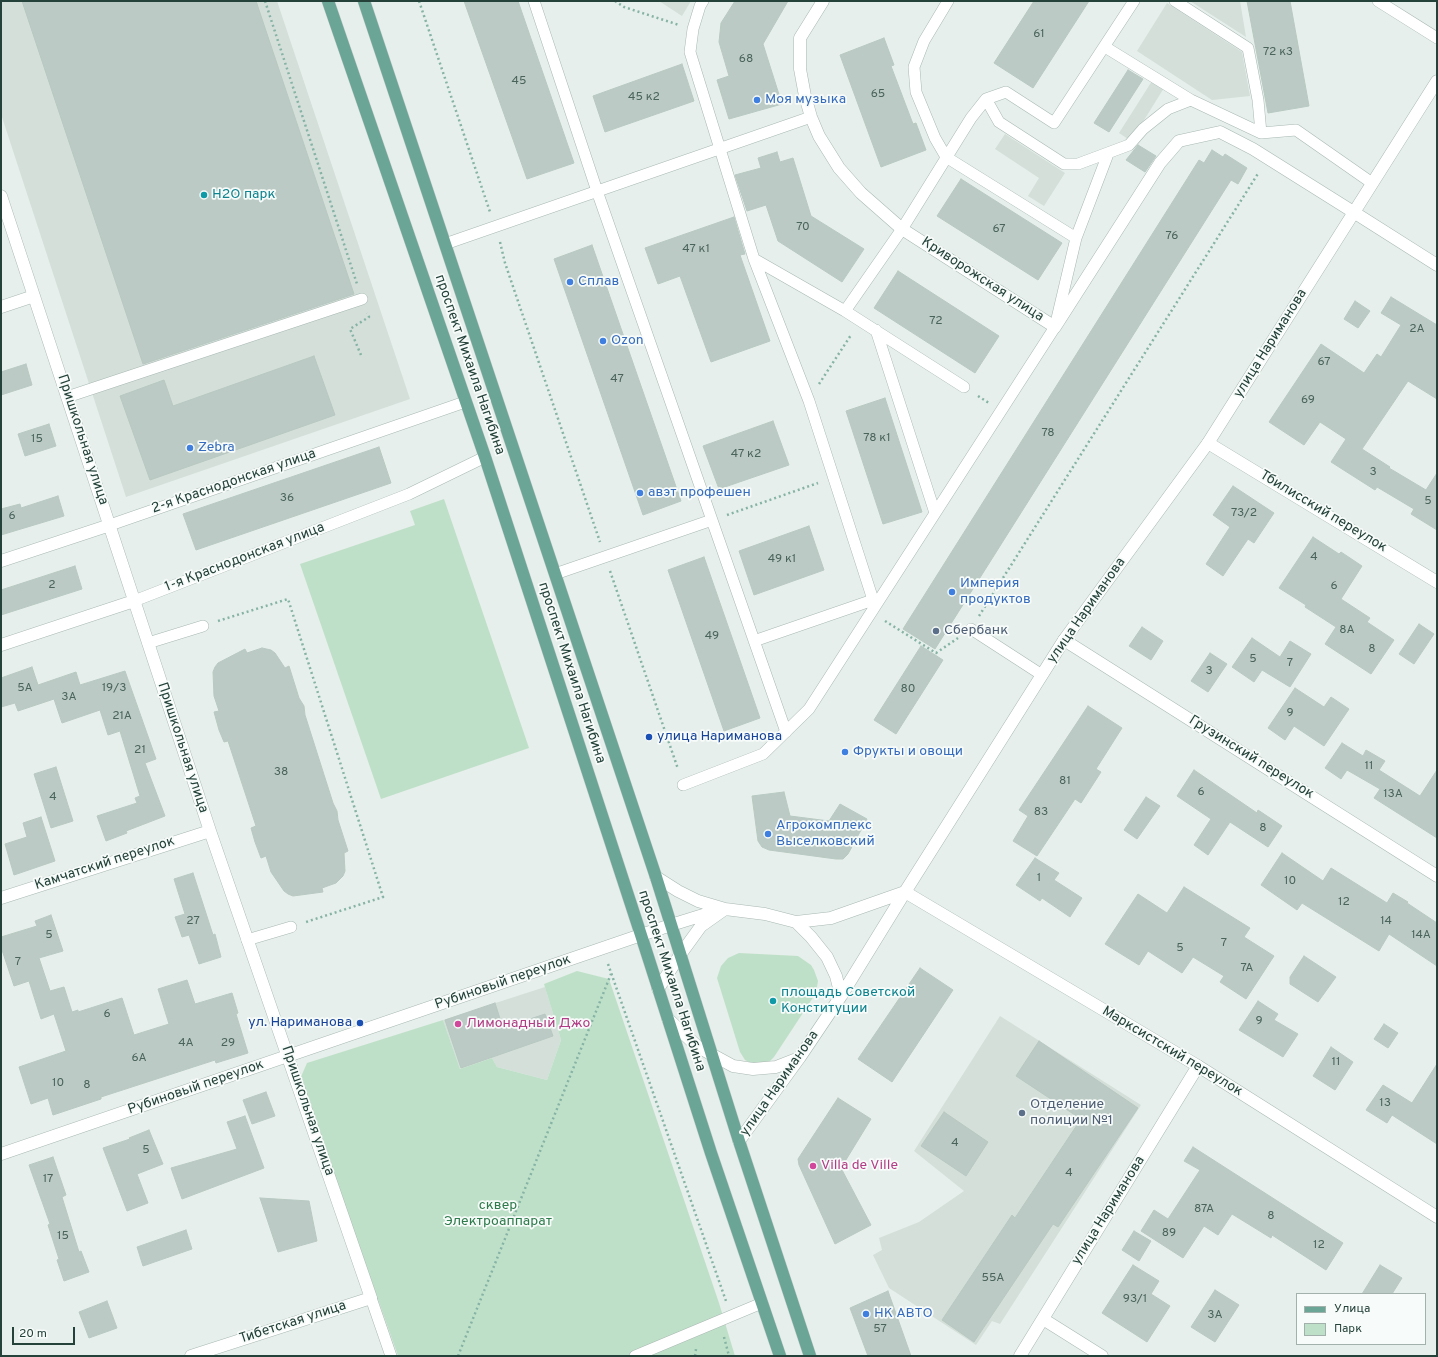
<!DOCTYPE html>
<html>
<head>
<meta charset="utf-8">
<style>
  body { margin:0 }
  #map { position:relative; width:1438px; height:1357px; overflow:hidden; background:#e6efeb; font-family:Overpass,sans-serif }
  canvas { display:block }
  .frame { position:absolute; inset:0; border:2px solid #24423a; pointer-events:none }
  .legend { position:absolute; left:1296px; top:1293px; width:130px; height:52px; box-sizing:border-box; background:#f7fbf9; border:1px solid #a3b1ad; margin:0; padding:5px 7px; list-style:none; font-size:12px; color:#24423a }
  .legend li { display:flex; align-items:center; gap:8px; height:20px }
  .legend b { width:20px; border:1px solid #a3b1ad }
  .scale { position:absolute; left:12px; top:1327px; width:63px; height:18px; box-sizing:border-box; border:2px solid #24423a; border-top:0; padding-left:5px; font-size:12px; line-height:14px; white-space:nowrap; color:#24423a; -webkit-text-stroke:3px #f7fbf9; paint-order:stroke }
</style>
</head>
<body>
<div id="map">
<canvas width="1438" height="1357"></canvas>
<div class="frame"></div>
<ul class="legend">
<li><b style="height:5px;background:#6aa596"></b>Улица</li>
<li><b style="height:11px;background:#bfe0c8"></b>Парк</li>
</ul>
<div class="scale">20 m</div>
</div>
<script>
const g = document.querySelector('canvas').getContext('2d');
g.lineJoin = 'round';
function fillPath(path, color) {
  g.fillStyle = color;
  g.fill(path, 'evenodd');
}
function shape(rows) {
  const path = new Path2D();
  for (const r of rows) {
    path.moveTo(r[0], r[1]);
    for (let i = 2; i < r.length; i += 2) path.lineTo(r[i], r[i + 1]);
  }
  return path;
}
function stroke(path, color, width, dash) {
  g.strokeStyle = color;
  g.lineWidth = width;
  g.lineCap = dash ? 'butt' : 'round';
  g.setLineDash(dash || []);
  g.stroke(path);
}
function write(font, color, halo, rows, align = 'center') {
  g.font = font + ' Overpass,sans-serif';
  g.lineWidth = 3.5;
  g.setLineDash([]);
  g.textBaseline = 'middle';
  g.strokeStyle = halo;
  g.fillStyle = color;
  for (const [text, x, y, turn = 0] of rows) {
    g.save();
    g.translate(x, y);
    g.rotate((+turn || 0) * Math.PI / 180);
    g.textAlign = isNaN(turn) ? turn : align;
    if (halo) g.strokeText(text, 0, 0);
    g.fillText(text, 0, 0);
    g.restore();
  }
}
const built = shape([
  [1,1,277,1,410,399,126,497,1,114],
  [659,1,691,1,682,16],
  [1190,1,1240,1,1246,37],
  [1167,3,1242,52,1250,96,1212,100,1137,51],
  [1152,81,1164,88,1131,141,1119,133],
  [1005,134,1065,173,1044,206,1028,196,1039,178,995,149],
  [545,987,561,1040,547,1080,497,1067,492,1058,460,1069,443,1020],
  [1000,1016,1141,1105,1000,1324,992,1321,976,1345,889,1288,873,1255,882,1250,879,1238,919,1222,964,1191,914,1151]
]);
const green = shape([
  [444,499,529,748,381,799,300,564,415,525,410,511],
  [739,953,798,956,811,965,814,970,818,981,816,993,774,1057,768,1063,763,1065,749,1062,745,1060,740,1052,717,978,721,966,728,958],
  [577,971,609,979,719,1303,735,1356,398,1356,300,1079,307,1063,443,1020,460,1069,492,1058,497,1067,547,1080,561,1040,544,984]
]);
const building = shape([
  [22,1,256,1,354,294,143,364,22,1],
  [464,1,518,1,574,163,527,179,464,1],
  [735,1,788,1,763,44,782,104,729,119,717,80,729,76,719,42,721,23,735,1],
  [1034,1,1089,1,1033,88,994,63,1034,1],
  [1247,1,1290,1,1309,106,1268,113,1247,1],
  [884,38,894,65,891,66,913,124,916,123,926,150,881,167,840,55,884,38],
  [682,64,694,101,605,132,593,96,682,64],
  [1128,70,1143,79,1109,132,1094,123,1128,70],
  [1138,145,1156,156,1145,172,1126,160,1138,145],
  [1212,150,1223,157,1225,154,1247,168,1238,184,1231,180,935,649,903,629,1199,160,1204,163,1212,150],
  [777,152,780,162,793,158,811,216,864,249,842,282,778,241,766,205,747,211,735,175,761,168,758,158,777,152],
  [961,179,1062,243,1038,280,937,216,961,179],
  [734,217,745,254,740,255,770,341,711,362,680,276,658,284,645,248,734,217],
  [592,245,681,501,643,515,554,259,592,245],
  [898,271,999,336,975,373,874,308,898,271],
  [1391,297,1437,325,1437,399,1408,381,1362,449,1390,467,1389,468,1426,490,1437,473,1437,530,1411,514,1414,509,1377,487,1375,490,1331,462,1346,439,1320,422,1304,445,1269,422,1321,344,1364,373,1377,354,1381,357,1401,325,1381,313,1391,297],
  [1355,301,1370,311,1358,328,1344,319,1355,301],
  [314,356,335,415,150,480,120,396,164,380,173,406,314,356],
  [26,364,32,385,1,395,1,372,26,364],
  [885,398,922,512,883,524,846,411,885,398],
  [773,421,789,465,719,489,703,446,773,421],
  [49,424,56,446,25,456,18,434,49,424],
  [379,447,391,483,196,550,183,514,379,447],
  [1233,486,1274,513,1254,543,1248,539,1223,576,1206,564,1230,527,1213,515,1233,486],
  [58,496,64,516,1,535,1,509,20,504,21,508,58,496],
  [809,526,824,570,754,595,739,551,809,526],
  [1313,537,1339,554,1341,552,1362,566,1341,599,1370,618,1367,622,1394,640,1371,674,1325,644,1336,627,1305,607,1306,605,1279,588,1313,537],
  [704,557,760,718,724,731,668,570,704,557],
  [75,566,82,589,1,615,1,590,75,566],
  [1419,624,1434,634,1414,664,1399,654,1419,624],
  [1142,627,1163,641,1151,660,1129,646,1142,627],
  [1252,638,1280,657,1290,641,1311,654,1290,687,1262,670,1254,682,1232,667,1252,638],
  [921,646,943,660,896,734,874,720,921,646],
  [262,648,271,650,275,653,285,668,289,666,299,698,304,706,305,715,333,803,337,811,338,820,348,851,344,853,345,871,343,876,336,883,322,888,323,892,293,896,288,894,284,891,271,872,266,856,261,858,255,842,251,828,256,826,228,741,224,742,219,730,214,712,219,711,214,696,213,672,215,667,218,663,245,649,247,653,262,648],
  [1210,653,1227,664,1208,692,1191,681,1210,653],
  [32,667,38,685,76,672,80,685,125,671,156,759,145,763,165,816,126,831,127,833,106,841,97,816,137,803,135,798,140,796,120,731,108,735,100,710,62,723,54,699,18,711,15,703,1,707,1,678,32,667],
  [1295,688,1324,707,1331,697,1349,709,1324,746,1294,726,1285,740,1268,728,1295,688],
  [1088,706,1122,728,1096,769,1101,772,1081,803,1075,799,1037,856,1013,841,1028,816,1019,810,1088,706],
  [1342,743,1363,756,1366,750,1385,761,1379,770,1420,796,1437,770,1437,838,1374,798,1380,789,1347,770,1341,779,1325,768,1342,743],
  [56,767,73,821,51,828,34,774,56,767],
  [1194,770,1257,813,1258,810,1282,826,1268,847,1230,822,1208,855,1194,845,1211,819,1177,796,1194,770],
  [784,792,790,816,829,821,840,804,867,819,848,854,843,859,836,859,769,850,762,847,758,841,752,796,784,792],
  [1146,797,1160,806,1137,839,1124,830,1146,797],
  [41,817,55,861,14,875,5,844,27,837,23,823,41,817],
  [1282,853,1323,881,1331,868,1387,903,1393,893,1408,902,1407,903,1437,923,1437,966,1389,934,1379,951,1302,903,1297,910,1261,885,1282,853],
  [1035,858,1059,873,1054,880,1082,898,1070,917,1042,898,1040,901,1016,885,1035,858],
  [193,873,213,935,215,934,221,957,199,964,189,935,182,937,175,917,185,914,174,879,193,873],
  [1184,887,1250,928,1244,937,1274,956,1246,999,1220,982,1224,976,1193,957,1182,973,1148,951,1139,965,1105,944,1138,894,1167,913,1184,887],
  [51,915,63,951,39,958,50,991,64,987,72,1012,78,1010,78,1012,122,998,134,1035,169,1024,158,989,187,980,195,1004,232,993,238,1013,236,1014,248,1053,216,1063,215,1060,101,1097,101,1099,53,1115,48,1098,31,1104,19,1067,66,1051,54,1014,41,1019,29,981,14,986,1,947,1,937,37,926,35,921,51,915],
  [1304,956,1336,977,1318,1002,1290,984,1290,977,1304,956],
  [920,968,953,990,892,1082,858,1059,920,968],
  [1258,1001,1278,1014,1274,1020,1298,1034,1283,1057,1239,1030,1258,1001],
  [495,1003,503,1028,545,1014,553,1036,461,1068,445,1020,495,1003],
  [1384,1024,1398,1033,1388,1048,1374,1039,1384,1024],
  [1039,1041,1138,1108,1058,1227,1053,1224,974,1342,942,1320,1012,1215,1015,1218,1081,1119,1016,1076,1039,1041],
  [1331,1047,1353,1062,1335,1090,1313,1076,1331,1047],
  [1437,1064,1437,1144,1392,1115,1387,1123,1366,1110,1383,1085,1412,1103,1437,1064],
  [266,1092,275,1116,252,1124,243,1100,266,1092],
  [838,1098,871,1119,841,1168,871,1225,835,1244,799,1165,798,1159,838,1098],
  [944,1112,988,1142,966,1176,921,1146,944,1112],
  [245,1116,264,1168,182,1199,171,1168,237,1149,227,1122,245,1116],
  [149,1130,163,1164,137,1174,148,1203,127,1211,103,1148,130,1139,129,1138,149,1130],
  [1193,1147,1343,1243,1326,1270,1272,1235,1271,1238,1232,1214,1218,1235,1204,1226,1183,1258,1141,1231,1154,1210,1168,1219,1200,1170,1184,1161,1193,1147],
  [53,1157,66,1195,62,1197,79,1252,81,1251,89,1272,64,1281,57,1260,59,1259,48,1225,50,1224,29,1165,53,1157],
  [260,1198,309,1201,317,1241,278,1252,260,1198],
  [186,1230,192,1249,143,1266,137,1247,186,1230],
  [1134,1231,1151,1241,1139,1261,1122,1250,1134,1231],
  [1133,1265,1159,1281,1151,1294,1170,1306,1147,1342,1102,1313,1133,1265],
  [1380,1265,1402,1278,1392,1294,1362,1294,1380,1265],
  [1215,1290,1239,1305,1215,1342,1191,1327,1215,1290],
  [888,1291,911,1356,868,1356,850,1308,888,1291],
  [107,1301,117,1328,89,1338,79,1312,107,1301]
]);
const path = shape([
  [265,1,357,284],
  [419,1,490,212],
  [615,1,624,7,679,25],
  [500,242,505,263,600,542],
  [361,355,350,329,369,317,367,313],
  [819,384,851,335],
  [978,396,989,403],
  [727,515,818,483],
  [610,571,678,769],
  [979,616,1259,172],
  [218,621,288,599,383,897,306,922],
  [885,621,936,653,958,638],
  [608,964,726,1301],
  [724,1337,729,1356],
  [458,1356,611,974],
  [695,1356,696,1349]
]);
const service = shape([
  [534,1,597,191,786,732],
  [703,1,700,6,693,29,690,52,754,259,809,401,875,606],
  [948,1,924,41,914,67,916,92,935,138,946,157,1076,238],
  [1175,1,1248,48,1258,100,1261,133],
  [1378,1,1437,38],
  [1105,47,1191,100],
  [986,99,999,122,1064,164,1078,164,1129,145,1143,129,1168,109,1191,100,1261,133,1296,130,1372,183],
  [445,244,811,117],
  [754,259,845,311],
  [876,330,935,513],
  [964,387,845,311,902,229,971,118,986,99,1006,92,1054,123,1134,1],
  [67,397,362,299],
  [110,525,465,402],
  [555,574,712,520],
  [134,601,409,494,485,457],
  [971,629,1042,675],
  [754,641,873,600],
  [148,643,203,626],
  [683,785,763,754,809,709,1055,327,1076,238,1108,154],
  [247,940,291,927],
  [371,1298,391,1356],
  [635,1356,762,1303]
]);
const minor = shape([
  [823,1,800,38,800,69,805,96,811,117,819,136,839,168,861,193,902,229,1055,327,1160,163,1179,141,1220,132,1253,149,1355,213],
  [1,196,210,831,371,1298,191,1356],
  [1,307,34,296],
  [1208,443,1437,582],
  [1,561,110,525],
  [1064,640,1437,876],
  [1,645,134,601],
  [1,898,210,831],
  [1,1154,641,935],
  [1043,1319,1102,1356],
  [1020,1356,1198,1066]
]);
const tertiary = shape([
  [1355,213,1437,265],
  [656,877,678,891,698,901,725,909,765,914,796,922,811,937,827,957,836,976,841,996],
  [905,892,1198,1066,1437,1217],
  [796,922,831,918,905,892],
  [641,935,671,925,716,911],
  [658,989,680,955,701,926,725,909],
  [668,1019,698,1047,733,1066,753,1069,776,1067,799,1058],
  [739,1141,800,1057,841,996,905,892,1064,640,1208,443,1437,81]
]);
const primary = shape([
  [328,1,485,457,641,935,711,1153,780,1356],
  [364,1,656,877,739,1141,810,1356]
]);
const markers = [
  [757,100,4,"#3f7fe0"],
  [204,195,4,"#0f9aa8"],
  [570,282,4,"#3f7fe0"],
  [603,341,4,"#3f7fe0"],
  [190,448,4,"#3f7fe0"],
  [640,493,4,"#3f7fe0"],
  [952,592,4,"#3f7fe0"],
  [936,631,4,"#5c6f8a"],
  [649,737,4,"#1a4fb4"],
  [845,752,4,"#3f7fe0"],
  [768,834,4,"#3f7fe0"],
  [773,1001,4,"#0f9aa8"],
  [360,1023,4,"#1a4fb4"],
  [458,1024,4,"#d1479c"],
  [1022,1113,4,"#5c6f8a"],
  [813,1166,4,"#d1479c"],
  [866,1314,4,"#3f7fe0"]
];
const numberNames = [
  ["61",1039,35],
  ["72 к3",1278,53],
  ["68",746,60],
  ["45",519,82],
  ["65",878,95],
  ["45 к2",644,98],
  ["70",803,228],
  ["67",999,230],
  ["76",1172,237],
  ["47 к1",696,250],
  ["72",936,322],
  ["2А",1417,330],
  ["67",1324,363],
  ["47",617,380],
  ["69",1308,401],
  ["78",1048,434],
  ["78 к1",877,439],
  ["15",37,440],
  ["47 к2",746,455],
  ["3",1373,473],
  ["36",287,499],
  ["5",1428,502],
  ["73/2",1244,514],
  ["6",12,517],
  ["4",1314,558],
  ["49 к1",782,560],
  ["2",52,586],
  ["6",1334,587],
  ["8А",1347,631],
  ["49",712,637],
  ["8",1372,650],
  ["5",1253,660],
  ["7",1290,664],
  ["3",1209,672],
  ["5А",25,689],
  ["19/3",114,689],
  ["80",908,690],
  ["3А",69,698],
  ["9",1290,714],
  ["21А",122,717],
  ["21",140,751],
  ["11",1369,767],
  ["38",281,773],
  ["81",1065,782],
  ["6",1201,793],
  ["13А",1393,795],
  ["4",53,798],
  ["83",1041,813],
  ["8",1263,829],
  ["1",1039,879],
  ["10",1290,882],
  ["12",1344,903],
  ["27",193,922],
  ["14",1386,922],
  ["5",49,936],
  ["14А",1421,936],
  ["7",1224,944],
  ["5",1180,949],
  ["7",18,963],
  ["7А",1247,969],
  ["6",107,1015],
  ["9",1259,1022],
  ["4А",186,1044],
  ["29",228,1044],
  ["6А",139,1059],
  ["11",1336,1063],
  ["10",58,1084],
  ["8",87,1086],
  ["13",1385,1104],
  ["4",955,1144],
  ["5",146,1151],
  ["4",1069,1174],
  ["17",48,1180],
  ["87А",1204,1210],
  ["8",1271,1217],
  ["89",1169,1234],
  ["15",63,1237],
  ["12",1319,1246],
  ["55А",993,1279],
  ["93/1",1135,1300],
  ["3А",1215,1316],
  ["57",880,1330]
];
const shopNames = [
  ["Моя музыка",765,100],
  ["Сплав",578,282],
  ["Ozon",611,341],
  ["Zebra",198,448],
  ["авэт профешен",648,493],
  ["Империя",960,584],
  ["продуктов",960,600],
  ["Фрукты и овощи",853,752],
  ["Агрокомплекс",776,826],
  ["Выселковский",776,842],
  ["НК АВТО",874,1314]
];
const cultureNames = [
  ["H2O парк",212,195],
  ["площадь Советской",781,993],
  ["Конституции",781,1009]
];
const streetNames = [
  ["Криворожская улица",982,280,33],
  ["улица Нариманова",1271,344,-58],
  ["проспект Михаила Нагибина",469,365,71],
  ["Пришкольная улица",82,440,72],
  ["2-я Краснодонская улица",234,482,-19],
  ["Тбилисский переулок",1323,512,31],
  ["1-я Краснодонская улица",245,558,-21],
  ["улица Нариманова",1087,611,-55],
  ["проспект Михаила Нагибина",571,673,72],
  ["Пришкольная улица",182,748,72],
  ["Грузинский переулок",1251,758,32],
  ["Камчатский переулок",105,864,-18],
  ["проспект Михаила Нагибина",671,981,72],
  ["Рубиновый переулок",503,983,-19],
  ["Марксистский переулок",1172,1052,31],
  ["улица Нариманова",780,1084,-55],
  ["Рубиновый переулок",196,1088,-19],
  ["Пришкольная улица",307,1111,71],
  ["улица Нариманова",1109,1211,-58],
  ["Тибетская улица",293,1323,-18]
];
const serviceNames = [
  ["Сбербанк",944,631],
  ["Отделение",1030,1105],
  ["полиции №1",1030,1121]
];
const transitNames = [
  ["улица Нариманова",657,737],
  ["ул. Нариманова",352,1023,"right"]
];
const hotelNames = [
  ["Лимонадный Джо",466,1024],
  ["Villa de Ville",821,1166]
];
const parkNames = [
  ["cквер",498,1206],
  ["Электроаппарат",498,1222]
];
fillPath(built, '#d4dfda');
fillPath(green, '#bfe0c8');
fillPath(building, '#bbcac4');
stroke(building, '#b8c9c2', 1);
stroke(service, '#a8b8b2', 12);
stroke(minor, '#a8b8b2', 13);
stroke(tertiary, '#a8b8b2', 13);
stroke(primary, '#c2cac8', 13);
stroke(path, '#86b3a5', 2.5, [2, 3]);
stroke(service, '#fff', 11);
stroke(minor, '#fff', 12);
stroke(tertiary, '#fff', 12);
stroke(primary, '#6aa596', 12);
for (const [x, y, r, color] of markers) {
  const dot = new Path2D();
  dot.arc(x, y, r, 0, 2 * Math.PI);
  g.fillStyle = color;
  g.fill(dot);
  stroke(dot, '#f7fbf9', 1.5);
}
write('12px', '#4a645c', null, numberNames);
write('14px', '#366cbe', '#f7fbf9', shopNames, 'left');
write('14px', '#0d838f', '#f7fbf9', cultureNames, 'left');
write('14px', '#24423a', '#f7fbf9', streetNames);
write('14px', '#4e5e75', '#f7fbf9', serviceNames, 'left');
write('14px', '#164399', '#f7fbf9', transitNames, 'left');
write('14px', '#b23c85', '#f7fbf9', hotelNames, 'left');
write('14px', '#2d7a4b', '#f7fbf9', parkNames);
</script>
</body>
</html>
